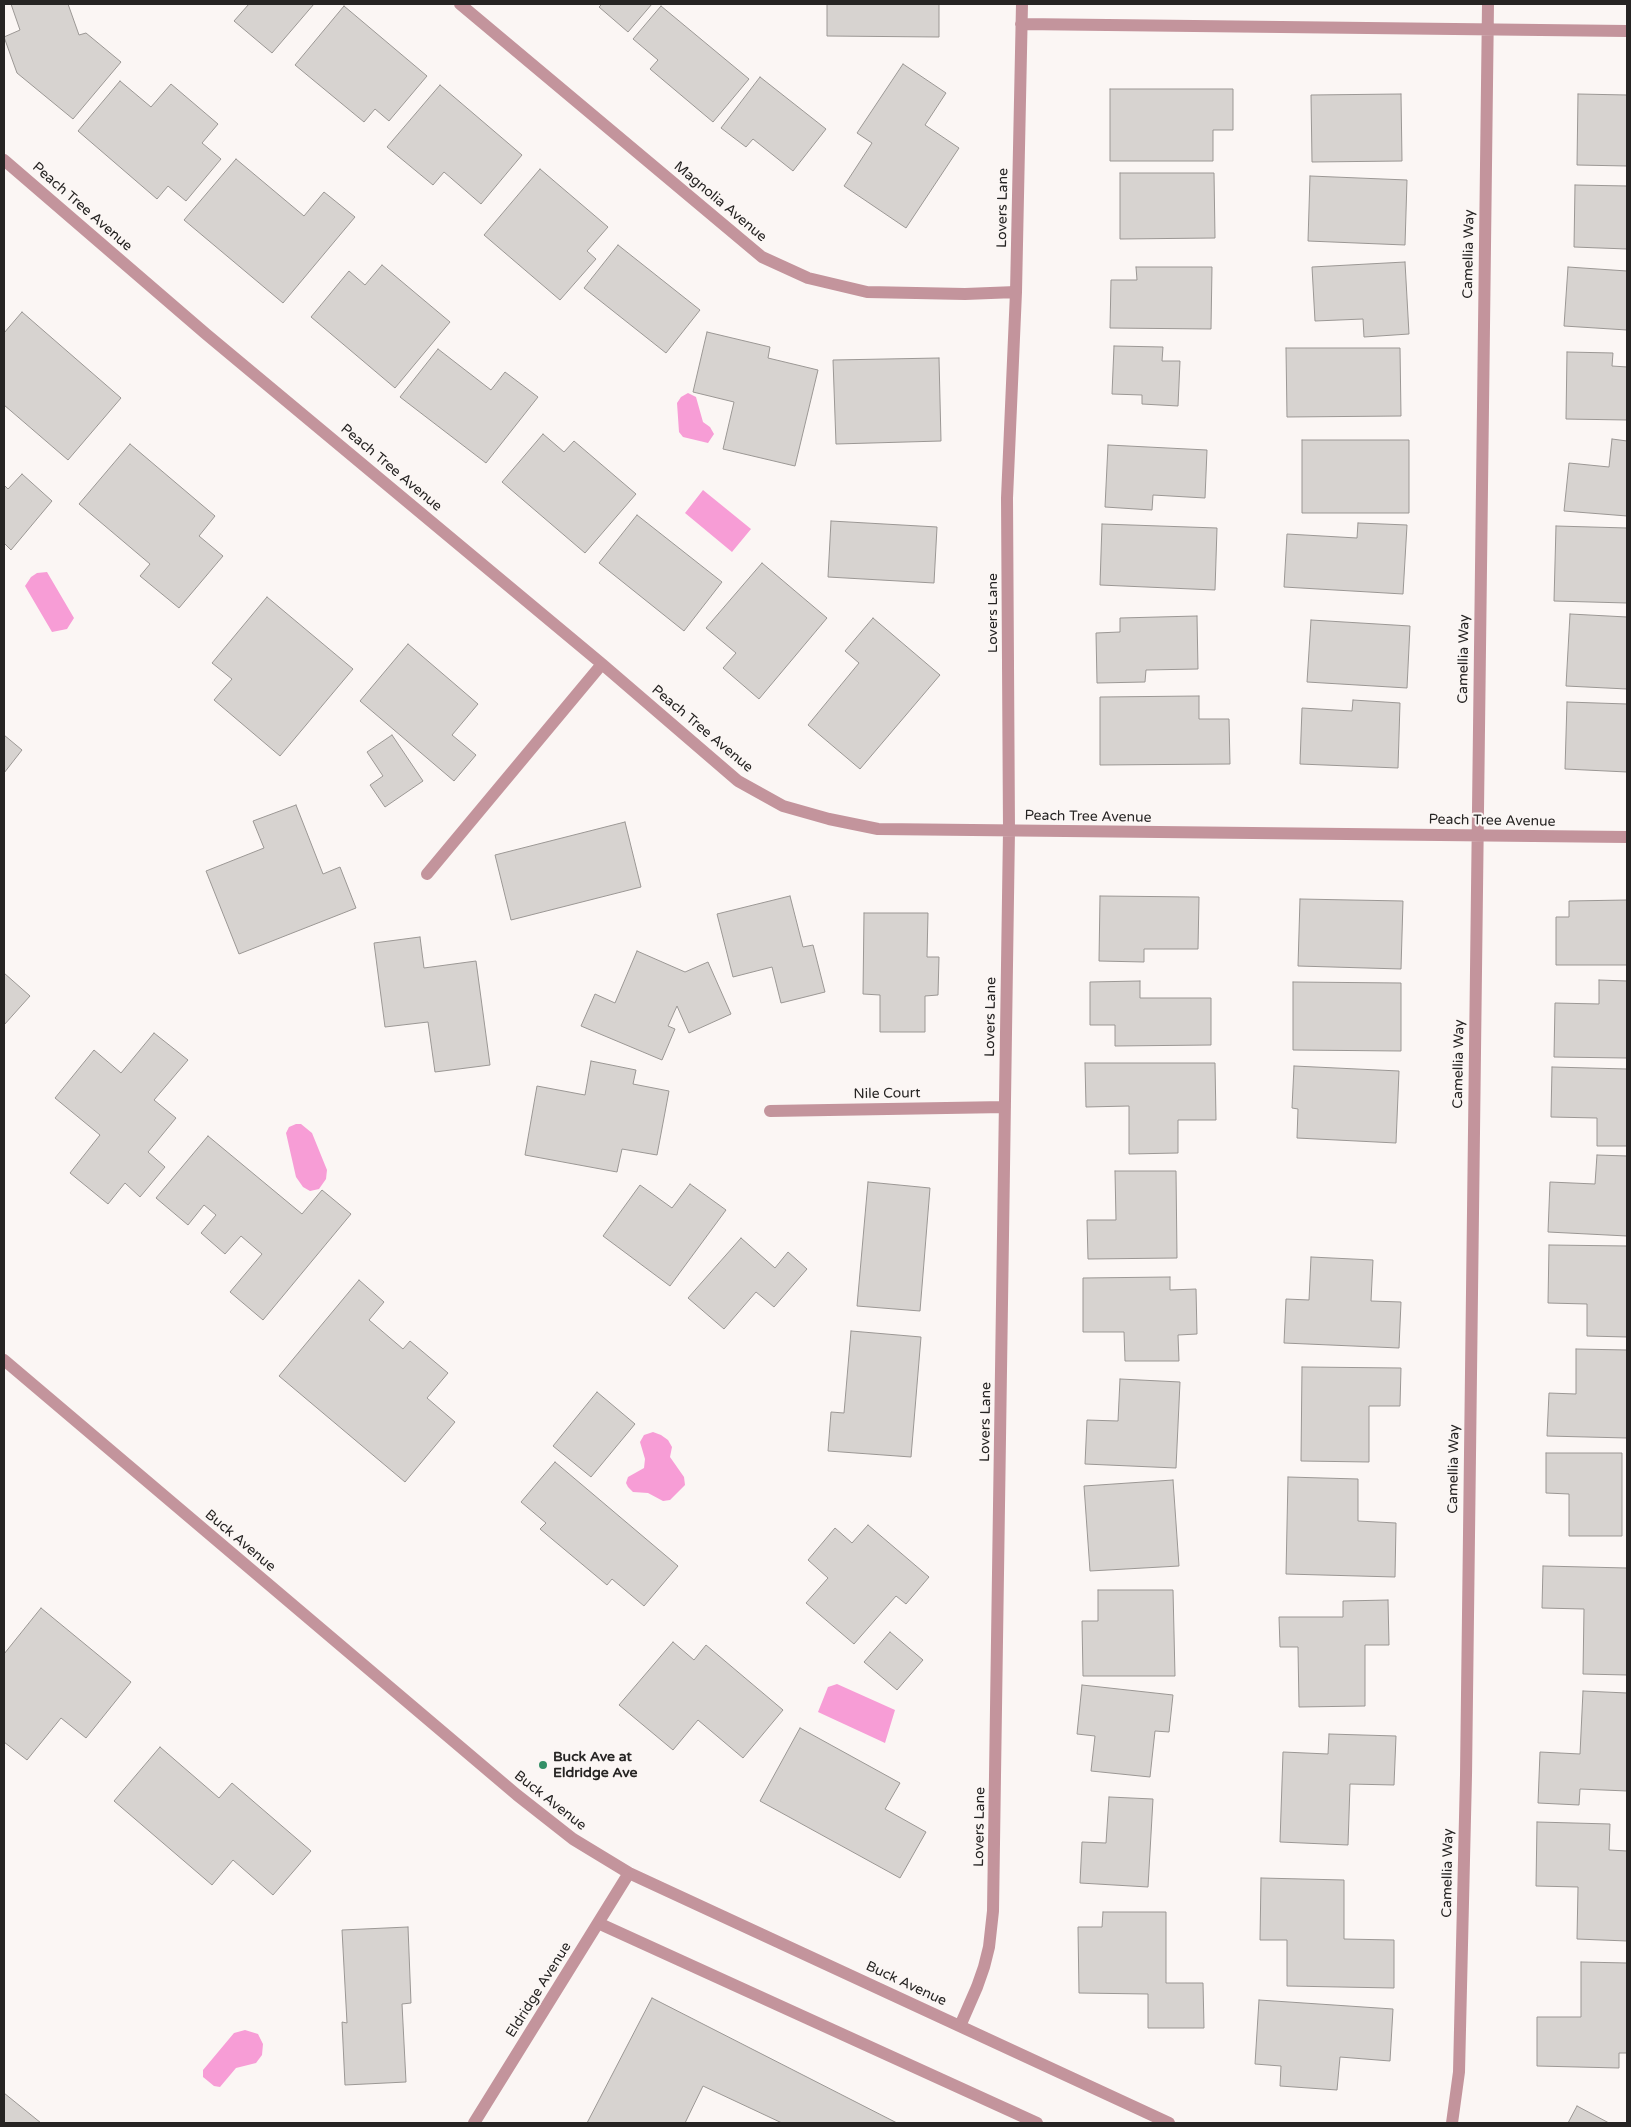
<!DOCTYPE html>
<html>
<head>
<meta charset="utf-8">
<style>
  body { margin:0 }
  #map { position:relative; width:1631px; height:2127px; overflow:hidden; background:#fbf6f4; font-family:"Varela Round",sans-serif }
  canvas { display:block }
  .frame { position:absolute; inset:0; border:5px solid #262423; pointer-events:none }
</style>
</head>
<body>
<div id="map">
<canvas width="1631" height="2127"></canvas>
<div class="frame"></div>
</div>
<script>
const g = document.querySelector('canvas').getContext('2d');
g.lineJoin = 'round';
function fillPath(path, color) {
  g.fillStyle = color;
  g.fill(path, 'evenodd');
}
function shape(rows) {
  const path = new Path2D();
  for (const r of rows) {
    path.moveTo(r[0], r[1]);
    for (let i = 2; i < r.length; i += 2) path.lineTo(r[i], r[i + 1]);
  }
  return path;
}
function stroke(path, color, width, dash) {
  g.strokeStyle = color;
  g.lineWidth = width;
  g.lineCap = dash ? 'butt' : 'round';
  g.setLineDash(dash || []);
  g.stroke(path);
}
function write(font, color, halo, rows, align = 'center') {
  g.font = font + ' "Varela Round",sans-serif';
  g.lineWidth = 4;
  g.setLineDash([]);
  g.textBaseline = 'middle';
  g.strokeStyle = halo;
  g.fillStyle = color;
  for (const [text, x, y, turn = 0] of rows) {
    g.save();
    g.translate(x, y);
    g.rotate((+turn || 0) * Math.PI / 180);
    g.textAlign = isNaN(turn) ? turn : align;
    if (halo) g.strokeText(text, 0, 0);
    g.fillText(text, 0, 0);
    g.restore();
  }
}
const water = shape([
  [688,393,696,397,703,422,710,427,714,434,708,443,683,437,679,432,677,403,681,397],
  [703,490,751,529,732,552,685,513],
  [47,572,74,618,67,629,52,632,25,586,31,577,37,573],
  [296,1124,301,1124,312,1133,327,1170,326,1179,319,1189,310,1191,303,1187,296,1177,286,1133,289,1127],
  [653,1432,661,1435,668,1440,672,1447,670,1457,684,1477,685,1485,670,1500,663,1501,648,1493,633,1492,628,1487,626,1483,628,1477,644,1468,645,1459,640,1442,644,1435],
  [837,1684,895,1710,885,1743,818,1712,828,1687],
  [245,2030,258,2034,263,2044,262,2055,256,2063,236,2068,220,2087,214,2086,203,2077,203,2070,234,2033]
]);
const building = shape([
  [11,4,68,4,79,35,86,33,121,62,73,119,17,73,4,37,20,30,11,4],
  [249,4,314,4,272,53,234,21,249,4],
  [602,4,652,4,628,32,599,7,602,4],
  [827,4,939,4,939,37,827,36,827,4],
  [344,6,427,76,389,121,375,109,364,122,295,65,344,6],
  [661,6,749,79,713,122,650,69,658,60,633,39,661,6],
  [903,64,946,93,925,125,959,148,906,228,844,186,872,143,857,133,903,64],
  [760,77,826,129,793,171,753,139,746,147,721,128,760,77],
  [120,81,151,107,171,84,218,124,202,143,221,159,186,201,168,186,157,199,78,131,120,81],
  [440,85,522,155,481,204,444,172,433,185,387,147,440,85],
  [1110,89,1233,89,1233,130,1213,130,1213,161,1110,161,1110,89],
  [1401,94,1402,161,1312,162,1311,95,1401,94],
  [1578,94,1627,95,1627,166,1577,165,1578,94],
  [236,159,304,216,324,192,355,217,283,303,184,220,236,159],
  [540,169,608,227,587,251,596,259,560,300,484,235,540,169],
  [1120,173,1214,173,1215,238,1120,239,1120,173],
  [1310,176,1407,180,1405,245,1308,241,1310,176],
  [1575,185,1627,186,1627,249,1574,247,1575,185],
  [618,245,700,310,666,353,584,288,618,245],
  [1405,262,1409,334,1364,337,1363,319,1315,321,1312,267,1405,262],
  [382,265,450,322,395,388,311,317,349,271,365,285,382,265],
  [1136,267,1212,267,1211,329,1110,328,1111,280,1137,280,1136,267],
  [1568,267,1627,271,1627,330,1564,326,1568,267],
  [22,312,121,398,68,460,4,405,4,333,22,312],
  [707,332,770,347,768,358,818,370,795,466,723,449,734,402,693,392,707,332],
  [1114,346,1163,347,1162,361,1180,361,1178,406,1142,404,1142,395,1112,394,1114,346],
  [1286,348,1400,348,1401,416,1287,417,1286,348],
  [438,349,491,390,505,372,538,397,486,463,400,397,438,349],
  [1567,352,1613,353,1612,366,1627,367,1627,420,1566,419,1567,352],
  [939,358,941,441,836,444,833,360,939,358],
  [543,434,564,452,574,441,636,494,585,553,502,482,543,434],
  [1612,439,1627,441,1627,516,1564,511,1569,463,1609,467,1612,439],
  [1302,440,1409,440,1409,513,1302,513,1302,440],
  [130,444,215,516,199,536,223,556,179,608,140,576,150,564,79,504,130,444],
  [1108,445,1207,450,1205,498,1153,495,1152,510,1105,507,1108,445],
  [22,474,52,501,11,550,4,543,4,485,8,489,22,474],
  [637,515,722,582,684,631,599,563,637,515],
  [831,521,937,527,934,583,828,577,831,521],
  [1358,523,1407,525,1403,594,1284,587,1287,534,1357,538,1358,523],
  [1102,524,1217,528,1215,590,1100,585,1102,524],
  [1556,526,1627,528,1627,603,1554,601,1556,526],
  [762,563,827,618,759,699,723,668,736,653,706,628,762,563],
  [267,597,353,669,280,756,214,700,232,679,212,663,267,597],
  [1570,614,1627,617,1627,689,1566,686,1570,614],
  [1197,616,1198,669,1146,670,1145,682,1097,683,1096,633,1120,632,1120,618,1197,616],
  [873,618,940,675,860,769,808,725,859,663,845,651,873,618],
  [1311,620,1410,626,1407,688,1307,682,1311,620],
  [408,644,478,704,452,735,476,755,454,781,360,701,408,644],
  [1199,696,1199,719,1229,719,1230,764,1100,765,1100,697,1199,696],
  [1353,700,1400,703,1398,768,1300,764,1302,708,1352,711,1353,700],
  [1567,702,1627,704,1627,772,1565,769,1567,702],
  [4,735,22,750,4,773,4,735],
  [392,735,423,781,385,807,370,785,383,776,367,752,392,735],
  [296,805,323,874,340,867,356,908,239,954,206,871,264,848,253,821,296,805],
  [625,822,641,887,511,920,495,855,625,822],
  [790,896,803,947,813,945,825,992,781,1003,772,967,733,977,717,914,790,896],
  [1100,896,1199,897,1198,949,1144,949,1144,962,1099,961,1100,896],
  [1300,899,1403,901,1401,969,1298,966,1300,899],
  [1627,900,1627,965,1556,965,1556,917,1569,917,1569,901,1627,900],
  [864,913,928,913,927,957,939,957,938,995,925,996,925,1032,880,1032,880,995,863,994,864,913],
  [420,937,424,968,476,961,490,1065,435,1072,428,1022,385,1027,374,943,420,937],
  [637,951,685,972,708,962,731,1014,689,1033,677,1006,668,1026,675,1029,662,1060,581,1026,595,994,615,1003,637,951],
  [4,973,30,996,4,1025,4,973],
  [1599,980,1627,981,1627,1058,1554,1057,1555,1003,1599,1004,1599,980],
  [1140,981,1140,998,1211,998,1211,1045,1115,1046,1115,1025,1090,1025,1090,982,1140,981],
  [1293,982,1401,983,1401,1051,1293,1050,1293,982],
  [154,1033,188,1060,154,1100,176,1118,148,1152,165,1167,140,1197,125,1183,108,1204,70,1173,100,1135,55,1098,94,1050,121,1073,154,1033],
  [591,1061,636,1070,633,1084,669,1091,657,1155,622,1149,617,1172,525,1155,537,1086,585,1095,591,1061],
  [1085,1063,1215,1063,1216,1120,1178,1120,1178,1153,1129,1154,1129,1106,1086,1107,1085,1063],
  [1294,1066,1399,1071,1396,1143,1297,1138,1298,1109,1292,1108,1294,1066],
  [1552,1067,1627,1069,1627,1146,1597,1146,1597,1118,1551,1117,1552,1067],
  [208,1136,302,1214,322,1190,351,1214,263,1320,230,1292,262,1254,241,1236,225,1254,201,1233,216,1215,204,1205,188,1225,156,1198,208,1136],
  [1597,1155,1627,1156,1627,1236,1548,1232,1550,1182,1595,1184,1597,1155],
  [1115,1171,1176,1171,1177,1258,1088,1259,1087,1220,1116,1220,1115,1171],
  [868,1182,930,1188,920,1311,857,1306,868,1182],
  [690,1184,726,1210,670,1286,603,1236,640,1185,672,1208,690,1184],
  [741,1238,775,1268,788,1252,807,1269,774,1307,756,1292,724,1329,688,1298,741,1238],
  [1549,1245,1627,1246,1627,1337,1587,1336,1587,1304,1548,1303,1549,1245],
  [1311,1257,1373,1260,1371,1301,1401,1302,1399,1348,1284,1343,1286,1299,1309,1300,1311,1257],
  [1170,1277,1170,1290,1196,1289,1197,1334,1178,1335,1179,1361,1125,1361,1124,1332,1083,1332,1083,1278,1170,1277],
  [359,1280,384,1302,369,1320,403,1349,410,1341,448,1373,427,1398,455,1422,405,1482,279,1376,359,1280],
  [851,1331,921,1337,911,1457,828,1451,831,1412,844,1413,851,1331],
  [1576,1349,1627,1350,1627,1438,1547,1436,1549,1393,1576,1394,1576,1349],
  [1302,1367,1401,1368,1400,1406,1369,1406,1369,1462,1301,1461,1302,1367],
  [1120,1379,1180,1382,1176,1468,1085,1464,1087,1420,1118,1421,1120,1379],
  [597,1392,635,1424,591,1477,553,1446,597,1392],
  [1546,1453,1622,1453,1622,1536,1569,1536,1569,1494,1546,1493,1546,1453],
  [555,1462,678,1566,644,1606,612,1579,607,1585,540,1529,546,1523,521,1502,555,1462],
  [1288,1477,1358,1479,1358,1521,1396,1523,1395,1577,1286,1574,1288,1477],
  [1173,1480,1179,1566,1090,1571,1084,1486,1173,1480],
  [868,1525,929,1577,906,1604,896,1596,854,1644,806,1603,828,1578,808,1560,835,1528,852,1543,868,1525],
  [1543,1566,1627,1568,1627,1675,1583,1674,1584,1609,1542,1608,1543,1566],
  [1098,1590,1173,1590,1175,1676,1083,1676,1082,1621,1098,1621,1098,1590],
  [1388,1600,1389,1645,1365,1645,1365,1706,1299,1707,1298,1647,1280,1647,1279,1617,1343,1617,1343,1601,1388,1600],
  [41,1608,131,1682,86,1738,61,1718,27,1760,4,1742,4,1654,41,1608],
  [890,1632,923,1660,897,1690,864,1662,890,1632],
  [673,1642,694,1660,706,1645,783,1710,743,1758,698,1720,673,1750,619,1705,673,1642],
  [1082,1685,1173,1695,1169,1732,1155,1731,1150,1777,1091,1771,1095,1736,1077,1734,1082,1685],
  [1583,1691,1627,1693,1627,1791,1580,1789,1579,1805,1538,1803,1540,1752,1580,1754,1583,1691],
  [800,1728,900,1783,885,1809,926,1832,900,1878,760,1801,800,1728],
  [1329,1734,1396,1736,1394,1785,1350,1784,1348,1845,1280,1842,1283,1752,1328,1754,1329,1734],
  [160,1747,219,1798,232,1783,311,1851,273,1895,233,1860,212,1885,114,1801,160,1747],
  [1109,1797,1153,1799,1148,1887,1080,1883,1082,1842,1106,1843,1109,1797],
  [1537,1822,1610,1824,1609,1850,1627,1851,1627,1941,1577,1939,1578,1887,1536,1886,1537,1822],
  [1261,1878,1344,1880,1344,1939,1394,1940,1394,1988,1287,1986,1287,1940,1260,1940,1261,1878],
  [1103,1912,1166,1912,1166,1983,1203,1983,1204,2028,1148,2028,1148,1994,1079,1993,1078,1927,1102,1927,1103,1912],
  [408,1927,411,2003,402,2004,406,2082,345,2085,342,2022,347,2023,342,1930,408,1927],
  [1581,1962,1627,1963,1627,2053,1619,2053,1619,2068,1537,2066,1537,2017,1581,2017,1581,1962],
  [652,1998,897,2123,782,2123,703,2086,685,2123,587,2123,652,1998],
  [1259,2000,1393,2009,1390,2061,1340,2057,1337,2090,1280,2086,1281,2066,1255,2064,1259,2000],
  [4,2093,41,2123,4,2123,4,2093],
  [1577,2106,1609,2123,1568,2123,1577,2106]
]);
const minor = shape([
  [460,4,762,257,808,278,867,292,965,294,1016,292],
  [1021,24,1627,31],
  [4,160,206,334,602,664,738,781,783,806,829,819,878,829,1627,837],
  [427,874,602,664],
  [770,1111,1005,1107],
  [4,1360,517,1795,573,1839,629,1873,1169,2123],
  [598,1923,1037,2123],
  [960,2026,977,1987,984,1967,989,1947,993,1911,1009,830,1007,498,1016,292,1022,4],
  [474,2123,629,1873],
  [1452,2123,1459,2072,1466,1775,1488,4]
]);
const markers = [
  [543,1765,5,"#338f66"]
];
const streetNames = [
  ["Magnolia Avenue",720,202,40],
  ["Peach Tree Avenue",82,207,41],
  ["Lovers Lane",1003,208,-89],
  ["Camellia Way",1469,254,-89],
  ["Peach Tree Avenue",391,468,40],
  ["Lovers Lane",993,613,-90],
  ["Camellia Way",1464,659,-89],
  ["Peach Tree Avenue",702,729,40],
  ["Peach Tree Avenue",1088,817,1],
  ["Peach Tree Avenue",1492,821,1],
  ["Lovers Lane",991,1017,-89],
  ["Camellia Way",1459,1064,-89],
  ["Nile Court",887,1094,-1],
  ["Lovers Lane",986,1422,-89],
  ["Camellia Way",1454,1469,-89],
  ["Buck Avenue",240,1541,40],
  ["Buck Avenue",550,1801,38],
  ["Lovers Lane",980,1827,-89],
  ["Camellia Way",1448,1873,-89],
  ["Buck Avenue",906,1984,25],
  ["Eldridge Avenue",539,1990,-58]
];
const poiNames = [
  ["Buck Ave at",553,1757],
  ["Eldridge Ave",553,1773]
];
fillPath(water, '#f79dd6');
fillPath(building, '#d7d3d0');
stroke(building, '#9b9794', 1);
stroke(minor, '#c3949c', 12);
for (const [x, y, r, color] of markers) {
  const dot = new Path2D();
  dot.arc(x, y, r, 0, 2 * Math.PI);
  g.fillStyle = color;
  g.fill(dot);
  stroke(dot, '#fbf6f4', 2);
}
write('14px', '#262423', '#fbf6f4', streetNames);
write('bold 14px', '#262423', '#fbf6f4', poiNames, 'left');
</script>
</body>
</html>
